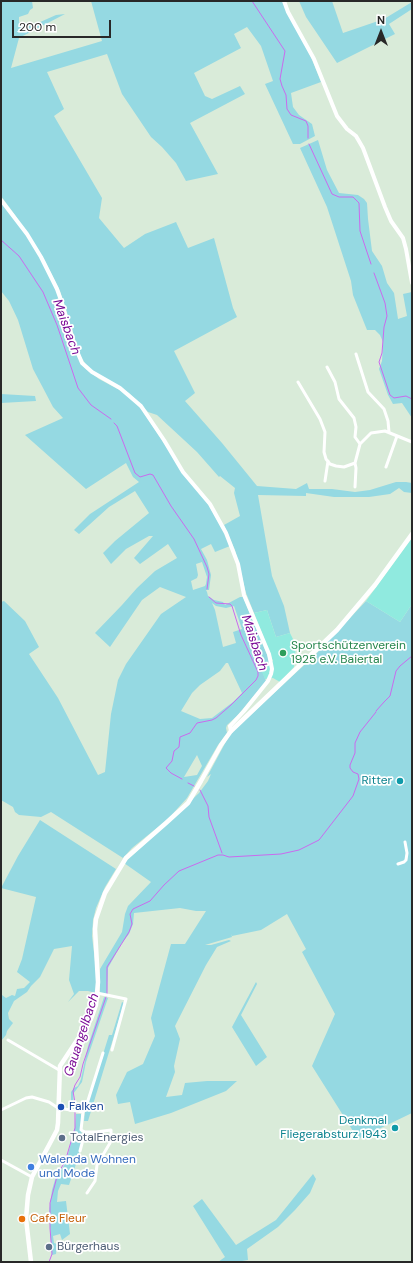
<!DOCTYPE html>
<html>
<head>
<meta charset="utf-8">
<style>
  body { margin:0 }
  #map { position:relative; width:413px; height:1263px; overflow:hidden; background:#d9ebd9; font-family:"DM Sans",sans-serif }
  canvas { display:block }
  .frame { position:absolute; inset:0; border:2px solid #282828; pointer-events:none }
  .north { position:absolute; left:361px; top:12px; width:40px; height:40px; -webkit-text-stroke:3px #fff; paint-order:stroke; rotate:0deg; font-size:11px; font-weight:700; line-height:16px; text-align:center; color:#282828 }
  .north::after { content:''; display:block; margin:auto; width:14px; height:18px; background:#282828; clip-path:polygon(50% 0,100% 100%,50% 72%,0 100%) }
  .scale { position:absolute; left:12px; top:20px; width:99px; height:18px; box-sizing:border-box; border:2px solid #282828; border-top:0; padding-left:5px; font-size:12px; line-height:14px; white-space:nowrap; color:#282828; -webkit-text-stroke:3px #fff; paint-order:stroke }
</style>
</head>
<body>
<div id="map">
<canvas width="413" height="1263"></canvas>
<div class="frame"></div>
<div class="north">N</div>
<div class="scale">200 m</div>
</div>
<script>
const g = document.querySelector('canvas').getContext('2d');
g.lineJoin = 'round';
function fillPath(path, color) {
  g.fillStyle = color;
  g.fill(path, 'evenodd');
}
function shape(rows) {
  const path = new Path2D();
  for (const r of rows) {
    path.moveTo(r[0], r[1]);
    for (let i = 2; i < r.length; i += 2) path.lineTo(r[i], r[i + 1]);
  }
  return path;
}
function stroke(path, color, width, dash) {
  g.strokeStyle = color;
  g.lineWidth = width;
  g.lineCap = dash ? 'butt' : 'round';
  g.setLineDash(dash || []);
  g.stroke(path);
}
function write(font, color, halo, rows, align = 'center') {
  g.font = font + ' "DM Sans",sans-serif';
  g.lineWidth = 3.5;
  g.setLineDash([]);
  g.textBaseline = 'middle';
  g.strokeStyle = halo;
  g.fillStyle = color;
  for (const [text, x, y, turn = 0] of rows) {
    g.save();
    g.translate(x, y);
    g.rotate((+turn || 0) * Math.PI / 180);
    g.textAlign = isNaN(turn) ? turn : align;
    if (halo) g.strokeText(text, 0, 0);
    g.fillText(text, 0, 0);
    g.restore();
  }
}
const green = shape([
  [1,1,32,1,33,8,30,10,28,14,19,17,19,22,26,26,38,23,56,15,65,14,19,38,11,68,102,41,91,1,283,1,311,57,321,82,291,93,293,107,299,115,312,124,315,136,300,144,293,144,265,84,273,81,261,46,247,27,234,34,241,48,194,73,205,96,212,99,240,86,245,94,190,123,218,174,186,181,176,163,162,147,151,137,122,94,107,54,47,72,64,109,54,116,102,198,99,218,124,248,145,234,176,222,188,248,214,238,233,308,237,317,174,351,195,393,185,401,222,443,257,486,296,489,307,483,309,489,332,489,355,492,370,490,396,482,406,482,412,483,412,493,404,492,399,488,390,494,369,497,334,497,306,493,306,496,258,495,272,576,284,606,290,633,276,637,267,610,254,613,246,593,235,550,224,525,240,516,234,493,235,488,220,476,219,477,197,452,157,415,148,412,129,393,93,373,86,365,80,355,60,291,45,261,15,215,1,196],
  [299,1,332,1,343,33,384,19,412,2,412,9,389,24,395,34,337,63,306,17],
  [318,140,327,170,339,193,358,195,364,199,367,203,368,219,372,251,382,266,387,283,394,293,398,319,407,316,403,294,412,292,412,418,402,403,393,404,388,395,379,369,382,361,383,342,380,335,375,330,367,330,353,295,351,281,327,207,300,148],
  [1,203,23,229,41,258,59,297,81,363,86,369,99,379,127,394,142,410,163,442,208,504,225,534,230,546,215,552,211,544,201,549,207,560,211,575,209,590,206,590,207,592,208,596,214,600,223,602,225,605,240,597,243,597,270,662,260,665,266,681,237,716,227,725,226,728,227,733,218,745,187,798,168,819,132,848,123,858,51,812,41,817,19,815,15,812,13,807,1,800,1,602,4,601,25,621,39,647,29,654,58,698,98,775,105,772,111,714,118,680,126,664,161,614,186,597,160,587,142,600,110,647,95,633,122,605,137,588,155,571,177,558,168,544,140,564,134,558,153,536,149,536,126,549,111,564,103,553,115,541,149,513,135,491,109,507,79,534,74,530,90,514,139,482,133,477,126,463,86,489,25,435,63,418,53,407,42,386,33,369,18,320,9,301,1,291],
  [202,562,207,577,206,584,205,586,193,590,191,581,197,578,198,575,196,564],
  [212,603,216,606,226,608,234,606,242,629,233,632,236,643,223,647,215,610],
  [226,663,228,663,242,693,233,702,212,718,200,719,181,711,192,693,200,685,220,671],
  [197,755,202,766,197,775,184,777],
  [1,394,35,396,36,401,1,403],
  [366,601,400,622,412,604,412,1106,411,1107,412,1113,358,1139,312,1066,335,1014,302,952,306,949,287,914,261,930,232,936,231,934,232,937,205,945,211,945,229,940,231,941,217,947,206,965,175,1026,180,1039,174,1066,175,1072,166,1097,182,1095,185,1083,207,1081,237,1081,226,1091,171,1113,135,1124,130,1102,118,1104,116,1095,127,1072,143,1064,155,1036,151,1018,171,944,185,944,206,911,196,911,180,908,134,913,133,924,129,934,122,943,108,968,107,994,100,993,100,969,122,932,125,914,128,906,151,882,124,863,168,823,199,793,208,781,211,774,207,777,230,734,316,654],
  [40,820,116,869,105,887,96,908,93,920,92,936,96,970,96,993,88,991,79,991,68,1002,74,994,69,980,72,946,54,949,40,977,31,986,27,992,14,1001,8,1013,9,1019,13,1023,7,1031,6,1035,1,1041,2,995,6,998,12,995,15,996,17,989,24,988,30,982,17,972,22,959,36,897,1,888,18,856],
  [256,982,257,984,241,1015,267,1057,256,1066,232,1027],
  [104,997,108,998,86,1062,82,1082,73,1094,74,1110,72,1109,71,1101,71,1092,74,1088,78,1086,81,1079,88,1046],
  [122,1002,124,1003,88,1121,84,1121,85,1112,109,1035,112,1035],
  [76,1114,81,1114,81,1132,83,1135,77,1161,69,1185,61,1184,58,1191,57,1202,66,1201,70,1234,62,1240,60,1234,53,1236,54,1243,57,1244,56,1254,52,1255,49,1212,52,1190,57,1173,62,1169,66,1162,75,1128],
  [313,1174,316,1179,310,1193,295,1210,278,1227,247,1249,248,1260,236,1262,218,1262,225,1257,193,1206,202,1199,236,1245,276,1220]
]);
const pitch = shape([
  [412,538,412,604,400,622,366,601],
  [267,610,276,637,290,633,296,645,294,667,280,682,273,678,265,679,259,665,273,661,254,613]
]);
const stream = shape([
  [252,1,285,51,280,79,282,86,286,95,287,109,291,115,306,121,308,126,308,138],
  [309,144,332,194,339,197,353,197,359,203,360,231,371,264],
  [1,240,19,256,43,292,57,325,78,388,91,405,111,419],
  [374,273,385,303,387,316,384,327,382,353,379,362,390,395,394,398,406,396,412,399],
  [114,423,117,426,135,473,140,477,150,474,153,475,171,506,194,539,207,567,209,574,207,589],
  [376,711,384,702,390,696,396,671,400,666,412,656],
  [182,779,171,773,166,768,172,761,174,751,179,747,180,737,190,733,197,723,212,720,216,718,231,705,256,680,258,676,258,672,241,635,232,606,230,604,216,603,209,597],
  [188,783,194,786],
  [200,790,208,806,209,817,222,853],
  [107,994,107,967,129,932,132,924,130,914,133,909,150,901,164,885,179,871,218,855,223,855,229,857,281,854,299,850,319,840,353,796,359,779,358,774,353,772,350,768,350,765,355,753,355,743,360,732,376,712],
  [76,1109,73,1091,75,1085,80,1077,83,1064,106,997],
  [49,1262,52,1254,50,1228,50,1203,58,1173,65,1162,75,1128,75,1112]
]);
const minor = shape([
  [356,354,368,392,384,409,388,421,389,432],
  [327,367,335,382,339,399,354,418,356,427,355,437,360,444],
  [298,382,320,419,325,432,324,452,326,459,330,464,336,466,344,467,355,463,360,444,371,433,385,431,412,442],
  [355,463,356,468,355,487],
  [386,467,397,436],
  [325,481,328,461],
  [398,864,404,862,406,860,407,853,405,842],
  [97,993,126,999,112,1050],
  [8,1040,59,1070],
  [1,1110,26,1098,32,1097,49,1102,58,1108,83,1112],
  [80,1151,85,1132],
  [1,1160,32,1177],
  [87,1193,95,1181,97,1165,110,1143,111,1138,111,1130,96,1132,85,1132,81,1130,83,1112,85,1110,103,1053]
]);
const tertiary = shape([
  [284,1,288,12,314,59,337,116,347,129,356,136,363,148,385,207,391,221,403,238,406,249,412,283],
  [1,200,27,234,41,257,57,289,62,303,74,344,82,363,92,372,120,388,141,406,164,440,183,472,210,504,226,533,238,564,244,595,269,654,272,669,271,674,268,681,244,711,230,726,231,731]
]);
const secondary = shape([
  [31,1262,26,1219,28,1195,32,1177,57,1130,58,1123,60,1066,91,1019,96,1005,98,982,95,929,96,919,105,893,126,858,166,823,188,803,201,781,221,745,231,731,337,630,375,585,412,534]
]);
const markers = [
  [283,653,4,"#2e9e5b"],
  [400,781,4,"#0f9aa8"],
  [61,1107,4,"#1a4fb4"],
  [395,1128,4,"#0f9aa8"],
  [62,1138,4,"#5c6f8a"],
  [31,1167,4,"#3f7fe0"],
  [22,1219,4,"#e8710a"],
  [49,1247,4,"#5c6f8a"]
];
const leisureNames = [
  ["Sportschützenverein",291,646],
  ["1925 e.V. Baiertal",291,660]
];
const cultureNames = [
  ["Ritter",392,781],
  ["Denkmal",387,1121],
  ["Fliegerabsturz 1943",387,1135]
];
const transitNames = [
  ["Falken",69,1107]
];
const serviceNames = [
  ["TotalEnergies",70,1138],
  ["Bürgerhaus",57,1247]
];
const shopNames = [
  ["Walenda Wohnen",39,1160],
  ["und Mode",39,1174]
];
const foodNames = [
  ["Cafe Fleur",30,1219]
];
const waterNames = [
  ["Maisbach",66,327,70],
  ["Maisbach",254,643,72],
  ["Gauangelbach",82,1035,-72]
];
fillPath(green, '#95d9e2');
fillPath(pitch, '#90eadf');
stroke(stream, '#ca6aee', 1);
stroke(minor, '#fff', 3);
stroke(tertiary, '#fff', 4);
stroke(secondary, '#fff', 4.5);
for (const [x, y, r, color] of markers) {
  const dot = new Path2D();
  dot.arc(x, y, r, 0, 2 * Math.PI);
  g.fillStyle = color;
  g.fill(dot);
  stroke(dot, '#fff', 1.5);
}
write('12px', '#27864d', '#fff', leisureNames, 'left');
write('12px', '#0d838f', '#fff', cultureNames, 'right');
write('12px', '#164399', '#fff', transitNames, 'left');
write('12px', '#4e5e75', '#fff', serviceNames, 'left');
write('12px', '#366cbe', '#fff', shopNames, 'left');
write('12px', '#c56008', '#fff', foodNames, 'left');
write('italic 13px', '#7c0d97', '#fff', waterNames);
</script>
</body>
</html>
